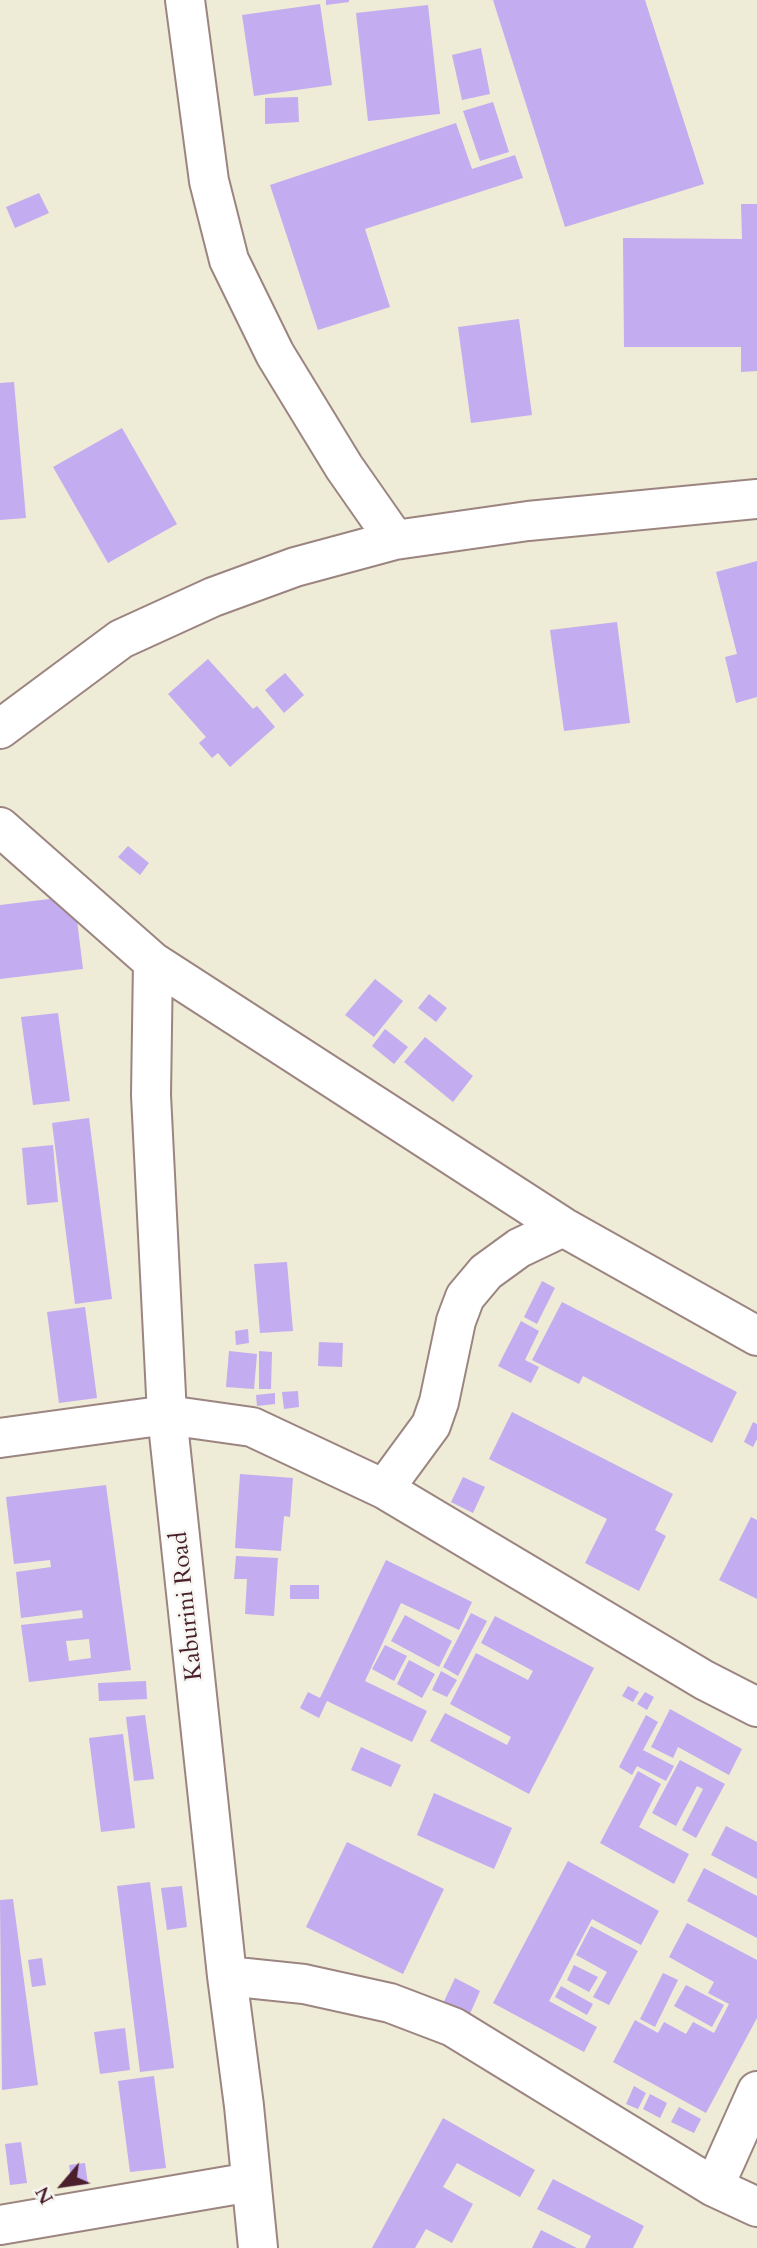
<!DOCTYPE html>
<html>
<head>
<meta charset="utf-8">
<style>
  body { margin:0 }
  #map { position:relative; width:757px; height:2248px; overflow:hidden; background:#eeebd6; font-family:Cardo,serif }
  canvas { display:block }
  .north { position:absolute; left:28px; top:2150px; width:70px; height:70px; -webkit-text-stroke:5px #f6f6f2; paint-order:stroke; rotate:241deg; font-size:19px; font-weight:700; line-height:28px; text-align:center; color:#4a1f2b }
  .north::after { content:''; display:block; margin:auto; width:24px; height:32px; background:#4a1f2b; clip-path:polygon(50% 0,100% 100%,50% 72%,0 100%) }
</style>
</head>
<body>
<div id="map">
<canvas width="757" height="2248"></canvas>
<div class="north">N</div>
</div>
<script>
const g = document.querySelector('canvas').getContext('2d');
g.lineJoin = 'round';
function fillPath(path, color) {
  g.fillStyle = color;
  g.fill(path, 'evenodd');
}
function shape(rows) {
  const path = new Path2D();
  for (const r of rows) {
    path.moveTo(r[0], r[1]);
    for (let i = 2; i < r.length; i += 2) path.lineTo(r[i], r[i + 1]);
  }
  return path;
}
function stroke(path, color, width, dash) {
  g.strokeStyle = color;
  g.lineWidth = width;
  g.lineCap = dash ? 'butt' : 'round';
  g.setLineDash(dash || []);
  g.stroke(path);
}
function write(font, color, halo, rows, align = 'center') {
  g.font = font + ' Cardo,serif';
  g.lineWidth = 5;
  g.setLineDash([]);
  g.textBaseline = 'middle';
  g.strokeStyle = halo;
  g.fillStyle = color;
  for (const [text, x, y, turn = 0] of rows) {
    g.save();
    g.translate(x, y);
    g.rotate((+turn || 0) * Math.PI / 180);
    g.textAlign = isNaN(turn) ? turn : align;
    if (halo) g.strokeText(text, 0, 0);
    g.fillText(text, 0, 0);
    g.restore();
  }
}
const building = shape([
  [326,0,349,0,349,2,326,5],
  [493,0,645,0,704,184,565,227],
  [320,4,332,85,254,96,242,15],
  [428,5,440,114,368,121,356,13],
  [481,48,490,94,462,100,452,55],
  [298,97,299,122,265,124,265,98],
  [493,102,509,152,480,161,463,111],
  [456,123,472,169,515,155,523,178,365,229,390,307,318,330,270,185],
  [39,193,49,213,15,228,6,207],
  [741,204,757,204,757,371,741,372,741,347,624,347,623,238,742,239],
  [519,319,532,415,471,423,458,327],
  [14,382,26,518,0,520,0,383],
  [122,428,177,524,108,563,53,467],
  [757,561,757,697,736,703,725,657,737,654,716,572],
  [617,622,630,723,564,731,550,630],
  [208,659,253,709,257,706,275,727,230,767,218,753,212,758,199,743,206,737,168,694],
  [285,673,304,695,284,713,265,690],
  [128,846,149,863,140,875,118,857],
  [74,896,83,969,0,979,0,905],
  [375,979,403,1001,374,1037,345,1015],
  [429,994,447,1008,436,1022,418,1008],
  [58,1013,70,1101,33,1105,21,1017],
  [385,1029,408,1047,394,1064,372,1046],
  [425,1037,473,1076,453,1102,404,1062],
  [89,1118,112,1299,75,1304,52,1123],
  [53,1145,58,1202,27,1205,22,1148],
  [287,1262,293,1331,260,1333,254,1264],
  [542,1281,555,1288,537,1324,524,1317],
  [562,1302,737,1392,712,1443,583,1376,579,1384,532,1360],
  [85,1307,97,1398,59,1403,47,1312],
  [521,1321,539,1331,525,1360,539,1367,531,1383,498,1366],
  [248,1329,249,1343,236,1345,235,1331],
  [319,1342,343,1343,342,1367,318,1366],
  [229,1351,257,1354,254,1389,226,1387],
  [259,1351,272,1352,271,1389,259,1389],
  [298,1391,299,1407,284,1409,282,1392],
  [275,1393,275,1404,257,1406,256,1395],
  [512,1412,673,1494,655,1530,666,1536,639,1591,585,1563,607,1519,489,1459],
  [753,1422,757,1424,757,1439,753,1447,744,1442],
  [240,1474,293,1478,290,1517,284,1516,281,1551,235,1548],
  [463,1477,485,1487,473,1513,451,1502],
  [106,1485,131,1670,29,1682,21,1625,83,1618,82,1610,21,1618,16,1572,51,1567,50,1560,14,1564,6,1497],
  [89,1639,91,1658,69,1661,66,1641],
  [751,1517,757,1520,757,1599,719,1580],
  [236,1556,278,1558,274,1616,245,1614,247,1579,234,1579],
  [386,1560,472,1602,459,1630,401,1603,365,1681,427,1711,412,1742,327,1701,319,1718,300,1708,308,1692,320,1698],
  [290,1585,319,1585,319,1599,290,1599],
  [471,1613,487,1621,458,1676,443,1667],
  [405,1615,452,1641,439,1667,391,1641],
  [495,1616,594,1668,529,1794,430,1741,445,1713,507,1745,511,1737,450,1704,476,1653,528,1680,533,1671,481,1643],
  [385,1645,407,1656,394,1681,372,1669],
  [409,1660,435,1674,422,1698,397,1684],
  [441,1671,457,1680,447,1697,432,1690],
  [146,1681,147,1699,99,1701,98,1683],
  [628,1686,639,1692,633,1702,622,1696],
  [645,1692,654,1697,647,1710,637,1704],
  [670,1709,742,1749,729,1775,678,1747,673,1758,651,1747],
  [145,1715,154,1779,134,1781,126,1717],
  [646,1715,658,1722,643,1750,674,1766,666,1781,637,1766,632,1775,619,1767],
  [123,1734,135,1828,101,1832,89,1738],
  [361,1747,401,1765,391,1787,351,1770],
  [680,1760,725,1784,696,1838,682,1830,703,1789,697,1786,676,1826,652,1813],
  [638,1771,661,1784,639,1827,689,1854,674,1884,600,1843],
  [434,1793,512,1828,494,1869,417,1835],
  [726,1826,757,1842,757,1879,711,1855],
  [347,1842,444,1889,403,1974,306,1927],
  [568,1861,659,1911,641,1945,592,1919,549,2001,597,2027,584,2052,493,2003],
  [704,1868,757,1896,757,1938,687,1901],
  [150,1882,174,2068,140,2072,117,1886],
  [182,1886,187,1927,167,1930,161,1888],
  [13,1899,38,2085,2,2090,0,1900],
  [687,1923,757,1960,757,2018,706,2113,613,2062,635,2020,658,2033,664,2022,686,2034,693,2022,714,2033,729,2004,708,1993,714,1982,669,1957],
  [591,1926,638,1951,609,2005,593,1997,607,1972,576,1955],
  [42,1958,46,1985,32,1987,28,1960],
  [574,1965,598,1977,589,1992,567,1980],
  [663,1973,678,1980,655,2027,640,2019],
  [455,1978,480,1991,465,2025,439,2012],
  [686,1985,724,2005,712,2027,674,2006],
  [561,1986,593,2004,587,2015,555,1997],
  [125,2028,130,2070,100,2074,94,2032],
  [154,2076,166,2168,130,2172,118,2081],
  [634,2086,646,2093,638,2109,626,2104],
  [650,2094,667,2103,660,2118,643,2109],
  [679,2107,701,2119,694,2133,671,2122],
  [443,2118,535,2170,520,2197,457,2163,443,2187,473,2204,452,2243,426,2229,415,2248,372,2248],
  [21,2142,27,2183,10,2185,5,2144],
  [85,2163,88,2184,72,2186,69,2165],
  [553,2179,644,2226,633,2248,585,2248,591,2236,537,2209],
  [541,2230,577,2248,532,2248]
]);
const minor = shape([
  [185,0,209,181,229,260,275,354,344,467,395,540],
  [0,729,121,639,213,597,295,567,395,540,528,521,757,499],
  [0,827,153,962,563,1227,757,1336],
  [153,962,151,1095,167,1415,227,1976,244,2106,258,2248],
  [0,1438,167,1415,252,1427,384,1489,704,1680,757,1707],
  [384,1489,431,1425,439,1402,456,1321,465,1297,486,1272,519,1248,563,1227],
  [227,1976,304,1984,390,2003,453,2027,714,2187],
  [757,2091,714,2187,757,2207],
  [0,2225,251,2182]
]);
const streetNames = [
  ["Kaburini Road",188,1606,-96]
];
fillPath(building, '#c3acef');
stroke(minor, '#9c8580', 42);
stroke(minor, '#fff', 38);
write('24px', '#4a1f2b', '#f6f6f2', streetNames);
</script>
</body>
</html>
